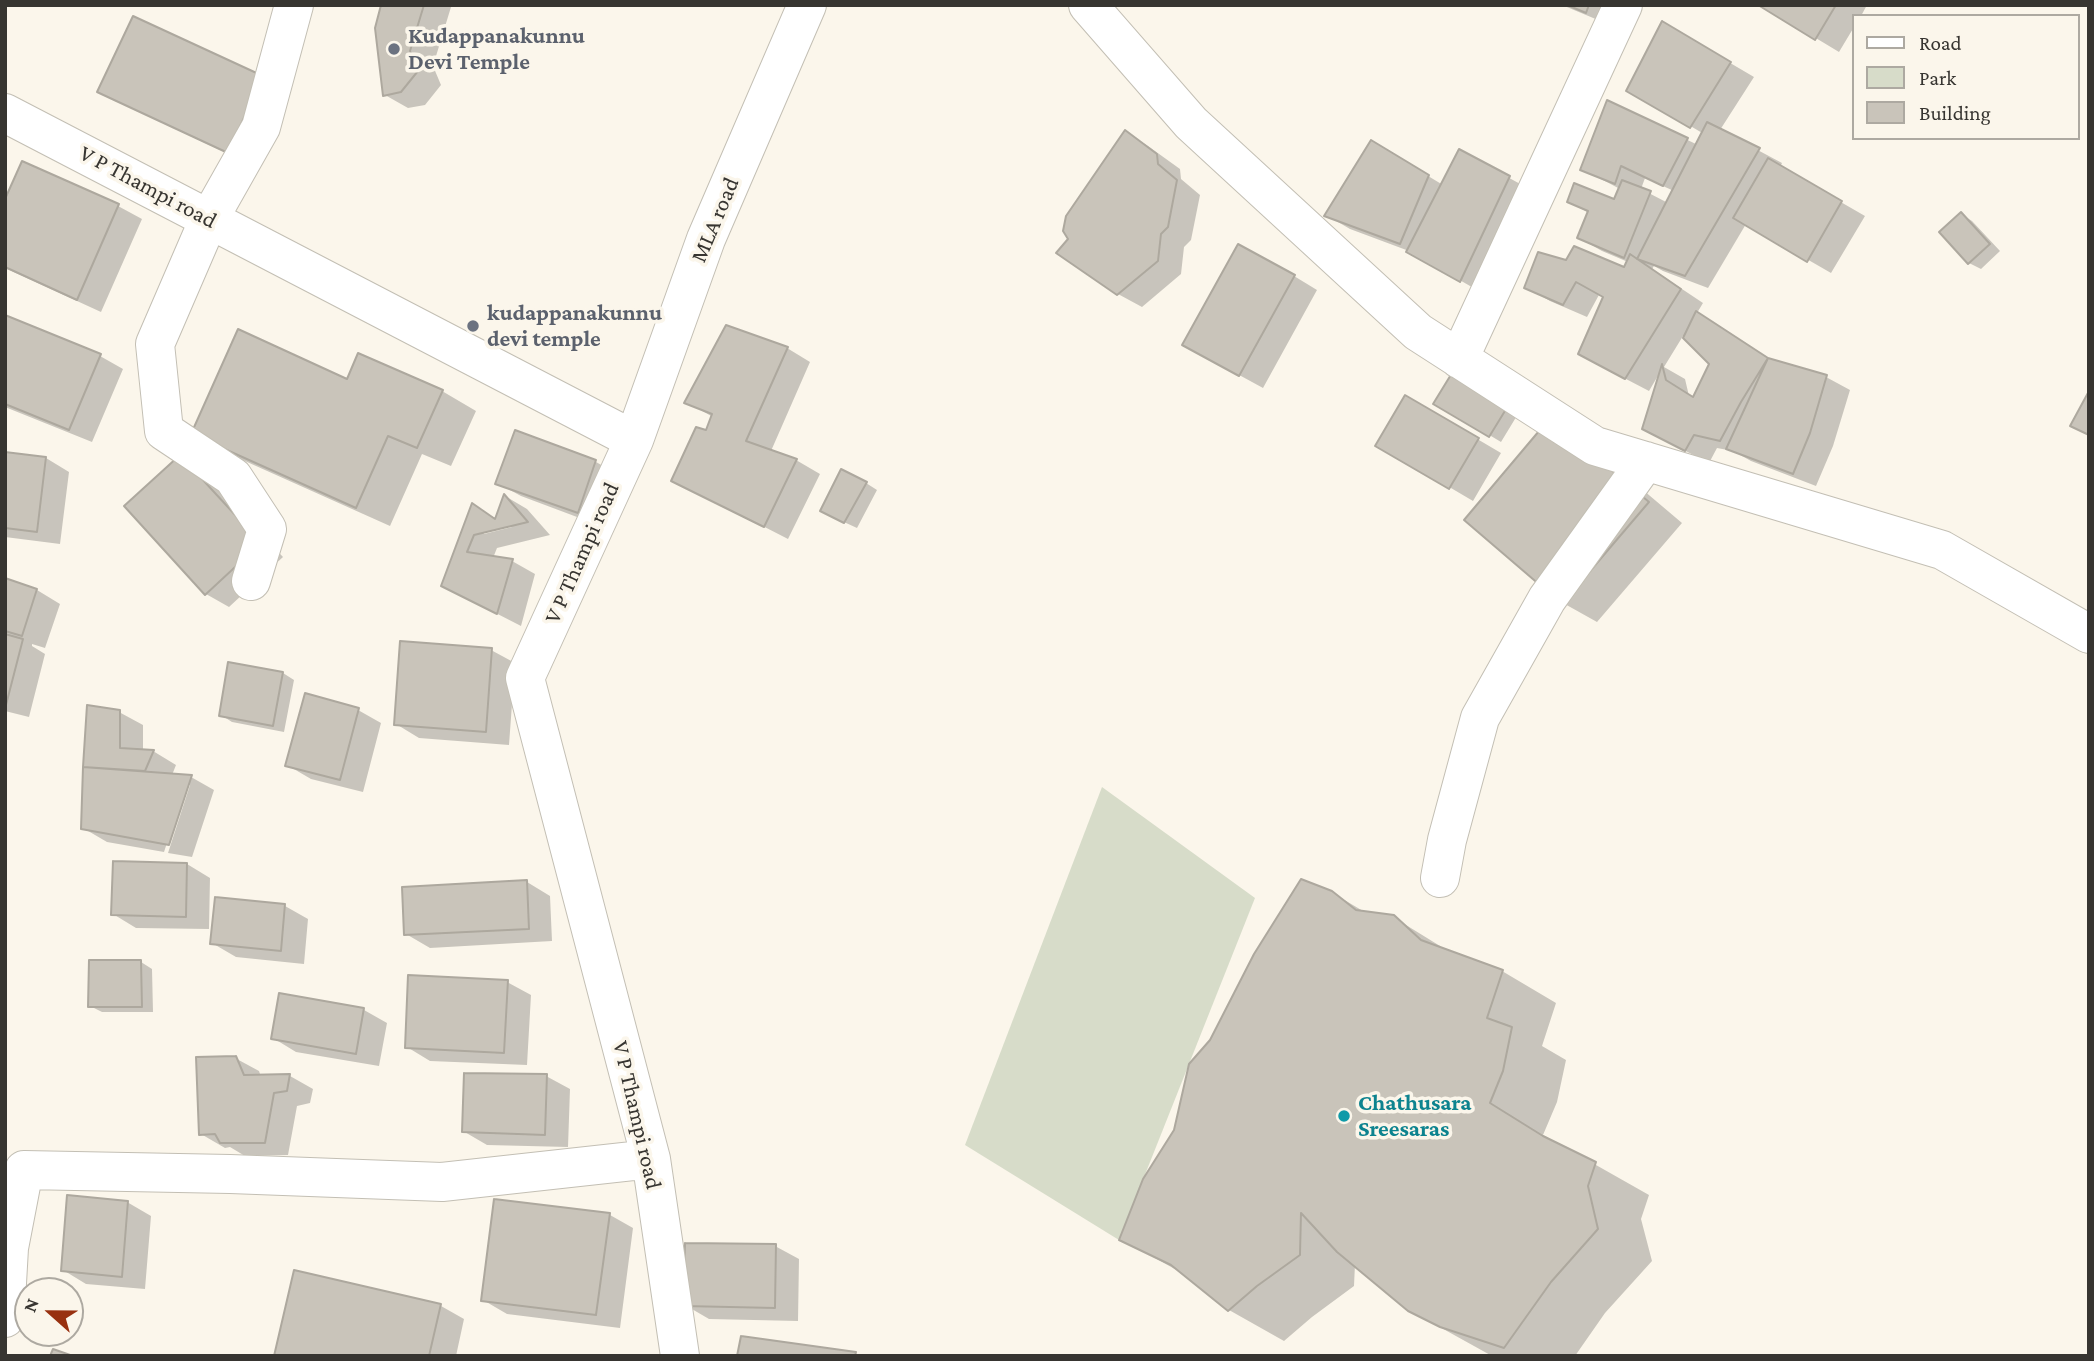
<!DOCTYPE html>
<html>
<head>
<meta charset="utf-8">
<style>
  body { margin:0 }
  #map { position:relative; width:2094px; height:1361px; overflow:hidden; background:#fbf6eb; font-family:"Crimson Pro",serif }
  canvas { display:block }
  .frame { position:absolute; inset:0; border:7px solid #373531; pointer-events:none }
  .legend { position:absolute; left:1852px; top:14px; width:228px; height:126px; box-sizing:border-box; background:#fbf6eb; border:2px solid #ada9a1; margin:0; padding:9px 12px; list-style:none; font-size:21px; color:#373531 }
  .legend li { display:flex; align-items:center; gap:14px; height:35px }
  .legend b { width:35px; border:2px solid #ada9a1 }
  .north { position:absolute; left:14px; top:1277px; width:70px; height:70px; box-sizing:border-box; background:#fbf6eb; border:2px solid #ada9a1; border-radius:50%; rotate:291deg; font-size:19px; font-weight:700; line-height:28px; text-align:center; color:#373531 }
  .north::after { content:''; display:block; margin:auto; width:24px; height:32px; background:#983110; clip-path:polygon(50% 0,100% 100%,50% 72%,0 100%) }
</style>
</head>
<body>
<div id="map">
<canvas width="2094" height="1361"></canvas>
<div class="frame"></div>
<ul class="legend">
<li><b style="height:9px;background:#fff"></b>Road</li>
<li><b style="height:19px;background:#d7dcc9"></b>Park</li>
<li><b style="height:19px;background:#c9c4ba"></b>Building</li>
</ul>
<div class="north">N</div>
</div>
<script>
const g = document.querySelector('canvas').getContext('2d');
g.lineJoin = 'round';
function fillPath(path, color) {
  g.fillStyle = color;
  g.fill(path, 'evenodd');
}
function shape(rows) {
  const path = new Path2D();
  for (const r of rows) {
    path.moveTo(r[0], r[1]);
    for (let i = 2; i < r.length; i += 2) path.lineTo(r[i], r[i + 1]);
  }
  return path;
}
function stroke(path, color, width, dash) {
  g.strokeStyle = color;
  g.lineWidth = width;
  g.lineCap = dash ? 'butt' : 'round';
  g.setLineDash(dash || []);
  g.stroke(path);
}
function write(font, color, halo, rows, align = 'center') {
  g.font = font + ' "Crimson Pro",serif';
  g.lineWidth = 7;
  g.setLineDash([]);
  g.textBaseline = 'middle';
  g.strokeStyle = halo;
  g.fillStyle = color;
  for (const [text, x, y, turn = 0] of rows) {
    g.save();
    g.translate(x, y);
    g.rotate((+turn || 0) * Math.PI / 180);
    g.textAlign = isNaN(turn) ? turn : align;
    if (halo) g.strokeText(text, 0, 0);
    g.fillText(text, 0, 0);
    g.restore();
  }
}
const green = shape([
  [1102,787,1255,898,1119,1240,965,1145]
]);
const shadow = shape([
  [383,5,447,5,451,7,433,66,441,85,425,105,408,108,385,95],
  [1562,5,1618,5,1610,25],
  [1761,5,1867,5,1861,16,1854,16,1854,27,1839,52],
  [134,18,252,165,122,104,99,91],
  [1686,37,1754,77,1720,130,1782,163,1780,167,1865,216,1831,273,1746,224,1708,288,1663,271,1654,266,1652,269,1703,303,1697,313,1773,361,1826,377,1850,390,1833,446,1816,486,1751,461,1733,451,1717,448,1709,463,1668,442,1659,374,1649,391,1603,367,1605,296,1600,293,1587,317,1550,301,1526,287,1567,262,1625,269,1628,262,1602,251,1579,238,1589,213,1569,202,1615,201,1620,189,1582,169,1608,102,1698,145,1704,134,1629,90],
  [1645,178,1674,191,1668,203,1641,189],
  [1683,336,1711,363,1694,399,1689,396,1685,379,1664,367],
  [1125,132,1148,146,1180,169,1181,179,1200,195,1191,240,1184,247,1181,274,1142,307,1118,294],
  [1460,151,1533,191,1484,294,1409,251,1350,229,1326,215,1395,156,1443,185],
  [23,164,118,206,142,219,101,312,5,268,5,203],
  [1961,214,1972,221,2000,251,1981,269,1969,263],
  [1294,276,1317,290,1263,388,1208,358],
  [5,317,100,356,123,369,92,442,5,407],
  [787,348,810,362,771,451,796,460,820,474,788,539,673,480,707,433,713,417,686,402],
  [1452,375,1518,414,1501,442,1436,403],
  [348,381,442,391,476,411,451,466,422,454,390,526,227,453,194,433],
  [1406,397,1501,453,1473,501,1378,445],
  [516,432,596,462,619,475,601,526,521,496,497,483],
  [1584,440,1682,523,1597,622,1563,603],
  [5,454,46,458,69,472,60,544,5,537],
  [203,471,283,557,229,607,206,594,126,507],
  [866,483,877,490,857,528,833,517],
  [505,496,527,509,550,535,497,548,493,558,512,561,535,574,521,626,443,586,473,506,497,519],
  [509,525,512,527,484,534,483,531],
  [5,580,37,590,60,604,45,648,32,644,32,646,45,654,29,717,5,711],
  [491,650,515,663,509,745,419,738,396,724],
  [230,664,283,673,294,680,284,732,232,722,221,715],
  [88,707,119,712,143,725,143,751,153,751,176,765,172,775,191,777,214,790,192,857,168,853,190,785,186,785,164,852,107,842,83,828],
  [358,710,381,723,363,792,311,779,287,765],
  [187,864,210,878,209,929,136,928,113,914],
  [527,882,550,896,552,941,430,948,406,934],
  [1331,892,1368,914,1393,917,1453,954,1502,971,1556,1003,1542,1046,1566,1060,1557,1102,1543,1135,1649,1195,1641,1219,1652,1261,1605,1313,1575,1356,1492,1356,1409,1310,1355,1264,1354,1286,1312,1317,1284,1341,1229,1310,1189,1277,1121,1239],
  [217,899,285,906,308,919,304,964,236,957,212,943],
  [141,962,152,969,153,1012,102,1012,90,1006],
  [507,982,531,995,527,1065,430,1061,407,1047],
  [364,1010,387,1023,379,1066,296,1052,273,1038],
  [235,1058,259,1071,261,1077,290,1076,313,1089,310,1103,297,1106,288,1155,245,1156,230,1147,225,1148,201,1134],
  [546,1076,570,1089,568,1147,487,1145,463,1131],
  [127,1202,151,1216,145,1289,86,1284,63,1270],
  [610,1215,633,1228,620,1328,507,1314,483,1300],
  [775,1246,799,1259,798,1321,709,1319,685,1305],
  [295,1272,441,1306,464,1319,456,1356,276,1356]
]);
const building = shape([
  [381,5,424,5,410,51,418,71,401,92,383,96,375,28,381,5],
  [1567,5,1589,5,1586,13,1567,5],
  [1758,5,1836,5,1815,40,1758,5],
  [133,16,263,76,228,153,97,92,133,16],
  [1662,21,1731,62,1690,128,1626,91,1662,21],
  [1607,100,1688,138,1663,186,1621,166,1615,184,1580,170,1607,100],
  [1707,122,1760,148,1685,276,1637,259,1707,122],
  [1125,130,1157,154,1158,164,1177,180,1168,227,1161,234,1158,261,1117,295,1056,253,1068,239,1063,231,1066,216,1125,130],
  [1371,140,1429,175,1400,244,1324,216,1371,140],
  [1459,149,1510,176,1460,282,1406,252,1459,149],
  [1768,158,1842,201,1807,262,1733,218,1768,158],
  [22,161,119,204,77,300,5,267,5,199,22,161],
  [1622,180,1651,191,1624,258,1577,238,1588,211,1567,202,1574,183,1614,199,1622,180],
  [1961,212,1990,244,1968,264,1939,232,1961,212],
  [1238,244,1295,275,1239,376,1182,345,1238,244],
  [1574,246,1624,267,1630,254,1681,289,1625,379,1578,354,1603,297,1576,282,1563,305,1524,288,1538,252,1566,260,1574,246],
  [1696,311,1768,358,1741,402,1720,441,1694,435,1685,451,1642,429,1662,364,1666,380,1693,397,1709,364,1683,338,1696,311],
  [5,315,101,354,69,430,5,404,5,315],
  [726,325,788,347,746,441,797,459,764,527,671,481,696,427,706,430,712,414,684,403,726,325],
  [238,329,347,379,358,353,443,390,417,448,388,436,356,508,191,434,238,329],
  [1768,358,1827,375,1810,433,1793,474,1726,449,1768,358],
  [1452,373,1508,406,1489,437,1433,404,1452,373],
  [2089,391,2089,435,2070,426,2089,391],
  [1405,395,1479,438,1449,489,1375,446,1405,395],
  [1550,418,1649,502,1562,604,1464,520,1550,418],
  [515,430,596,460,578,513,495,484,515,430],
  [5,452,46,457,37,532,5,528,5,452],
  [180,455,261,543,205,595,124,506,180,455],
  [841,469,867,482,844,523,820,511,841,469],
  [504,494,528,522,474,535,467,552,513,559,497,614,441,586,472,503,495,519,504,494],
  [5,578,37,589,22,636,5,631,5,578],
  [5,634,23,639,6,705,5,705,5,634],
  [400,641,492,648,486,732,394,725,400,641],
  [228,662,283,672,273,726,219,716,228,662],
  [305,693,359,708,340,780,285,766,305,693],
  [87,705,120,710,120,748,154,750,145,771,83,767,87,705],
  [83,767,192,775,169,845,81,829,83,767],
  [113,861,187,863,186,917,111,915,113,861],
  [1301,879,1332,891,1356,910,1394,915,1421,940,1503,970,1487,1018,1512,1027,1503,1071,1490,1103,1543,1136,1596,1162,1588,1186,1598,1229,1551,1282,1504,1348,1440,1327,1408,1311,1337,1252,1301,1213,1300,1255,1257,1286,1228,1311,1171,1265,1119,1240,1143,1179,1174,1130,1189,1064,1210,1040,1254,954,1301,879],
  [527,880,529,929,404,935,402,887,527,880],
  [215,897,285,904,281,951,210,944,215,897],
  [89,960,141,960,142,1007,88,1007,89,960],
  [408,975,508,980,504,1053,405,1048,408,975],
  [279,993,364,1008,356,1054,271,1039,279,993],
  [236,1056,244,1075,290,1074,287,1091,274,1093,265,1143,220,1143,215,1134,199,1135,196,1057,236,1056],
  [464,1073,547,1074,545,1135,462,1132,464,1073],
  [67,1195,128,1201,122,1277,61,1271,67,1195],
  [494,1199,610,1213,596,1315,481,1301,494,1199],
  [685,1243,776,1244,775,1308,683,1306,685,1243],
  [294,1270,441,1304,429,1356,274,1356,294,1270],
  [741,1336,856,1352,855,1356,737,1356,741,1336],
  [53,1349,73,1356,50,1356,53,1349]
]);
const street = shape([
  [1088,5,1191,123,1418,332,1595,446,1942,550,2089,634],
  [5,113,634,440,525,678,651,1159,680,1356],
  [1459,359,1623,5],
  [634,440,706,239,807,5],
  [251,581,267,529,233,477,164,431,155,344,209,219,261,127,294,5],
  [1440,878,1447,840,1480,718,1547,599,1646,461],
  [5,1318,9,1248,24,1170,230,1174,442,1182,651,1159]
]);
const markers = [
  [394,49,7,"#6b7280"],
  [473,326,7,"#6b7280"],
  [1344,1116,7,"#0f9aa8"]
];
const worshipNames = [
  ["Kudappanakunnu",408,36],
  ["Devi Temple",408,62],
  ["kudappanakunnu",487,313],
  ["devi temple",487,339]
];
const streetNames = [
  ["V P Thampi road",148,187,28],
  ["MLA road",715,220,-67],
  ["V P Thampi road",582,553,-66],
  ["V P Thampi road",637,1115,77]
];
const cultureNames = [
  ["Chathusara",1358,1103],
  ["Sreesaras",1358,1129]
];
fillPath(green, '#d7dcc9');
fillPath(shadow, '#0003');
fillPath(building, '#c9c4ba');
stroke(building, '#ada89e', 2);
stroke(street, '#c3bfb4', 40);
stroke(street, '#fff', 38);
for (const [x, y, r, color] of markers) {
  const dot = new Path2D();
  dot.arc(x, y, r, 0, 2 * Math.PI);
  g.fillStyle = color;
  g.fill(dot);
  stroke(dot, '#fbf6eb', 2.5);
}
write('bold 23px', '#5b616d', '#fbf6eb', worshipNames, 'left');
write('23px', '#373531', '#fbf6eb', streetNames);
write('bold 23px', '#0d838f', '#fbf6eb', cultureNames, 'left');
</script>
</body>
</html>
